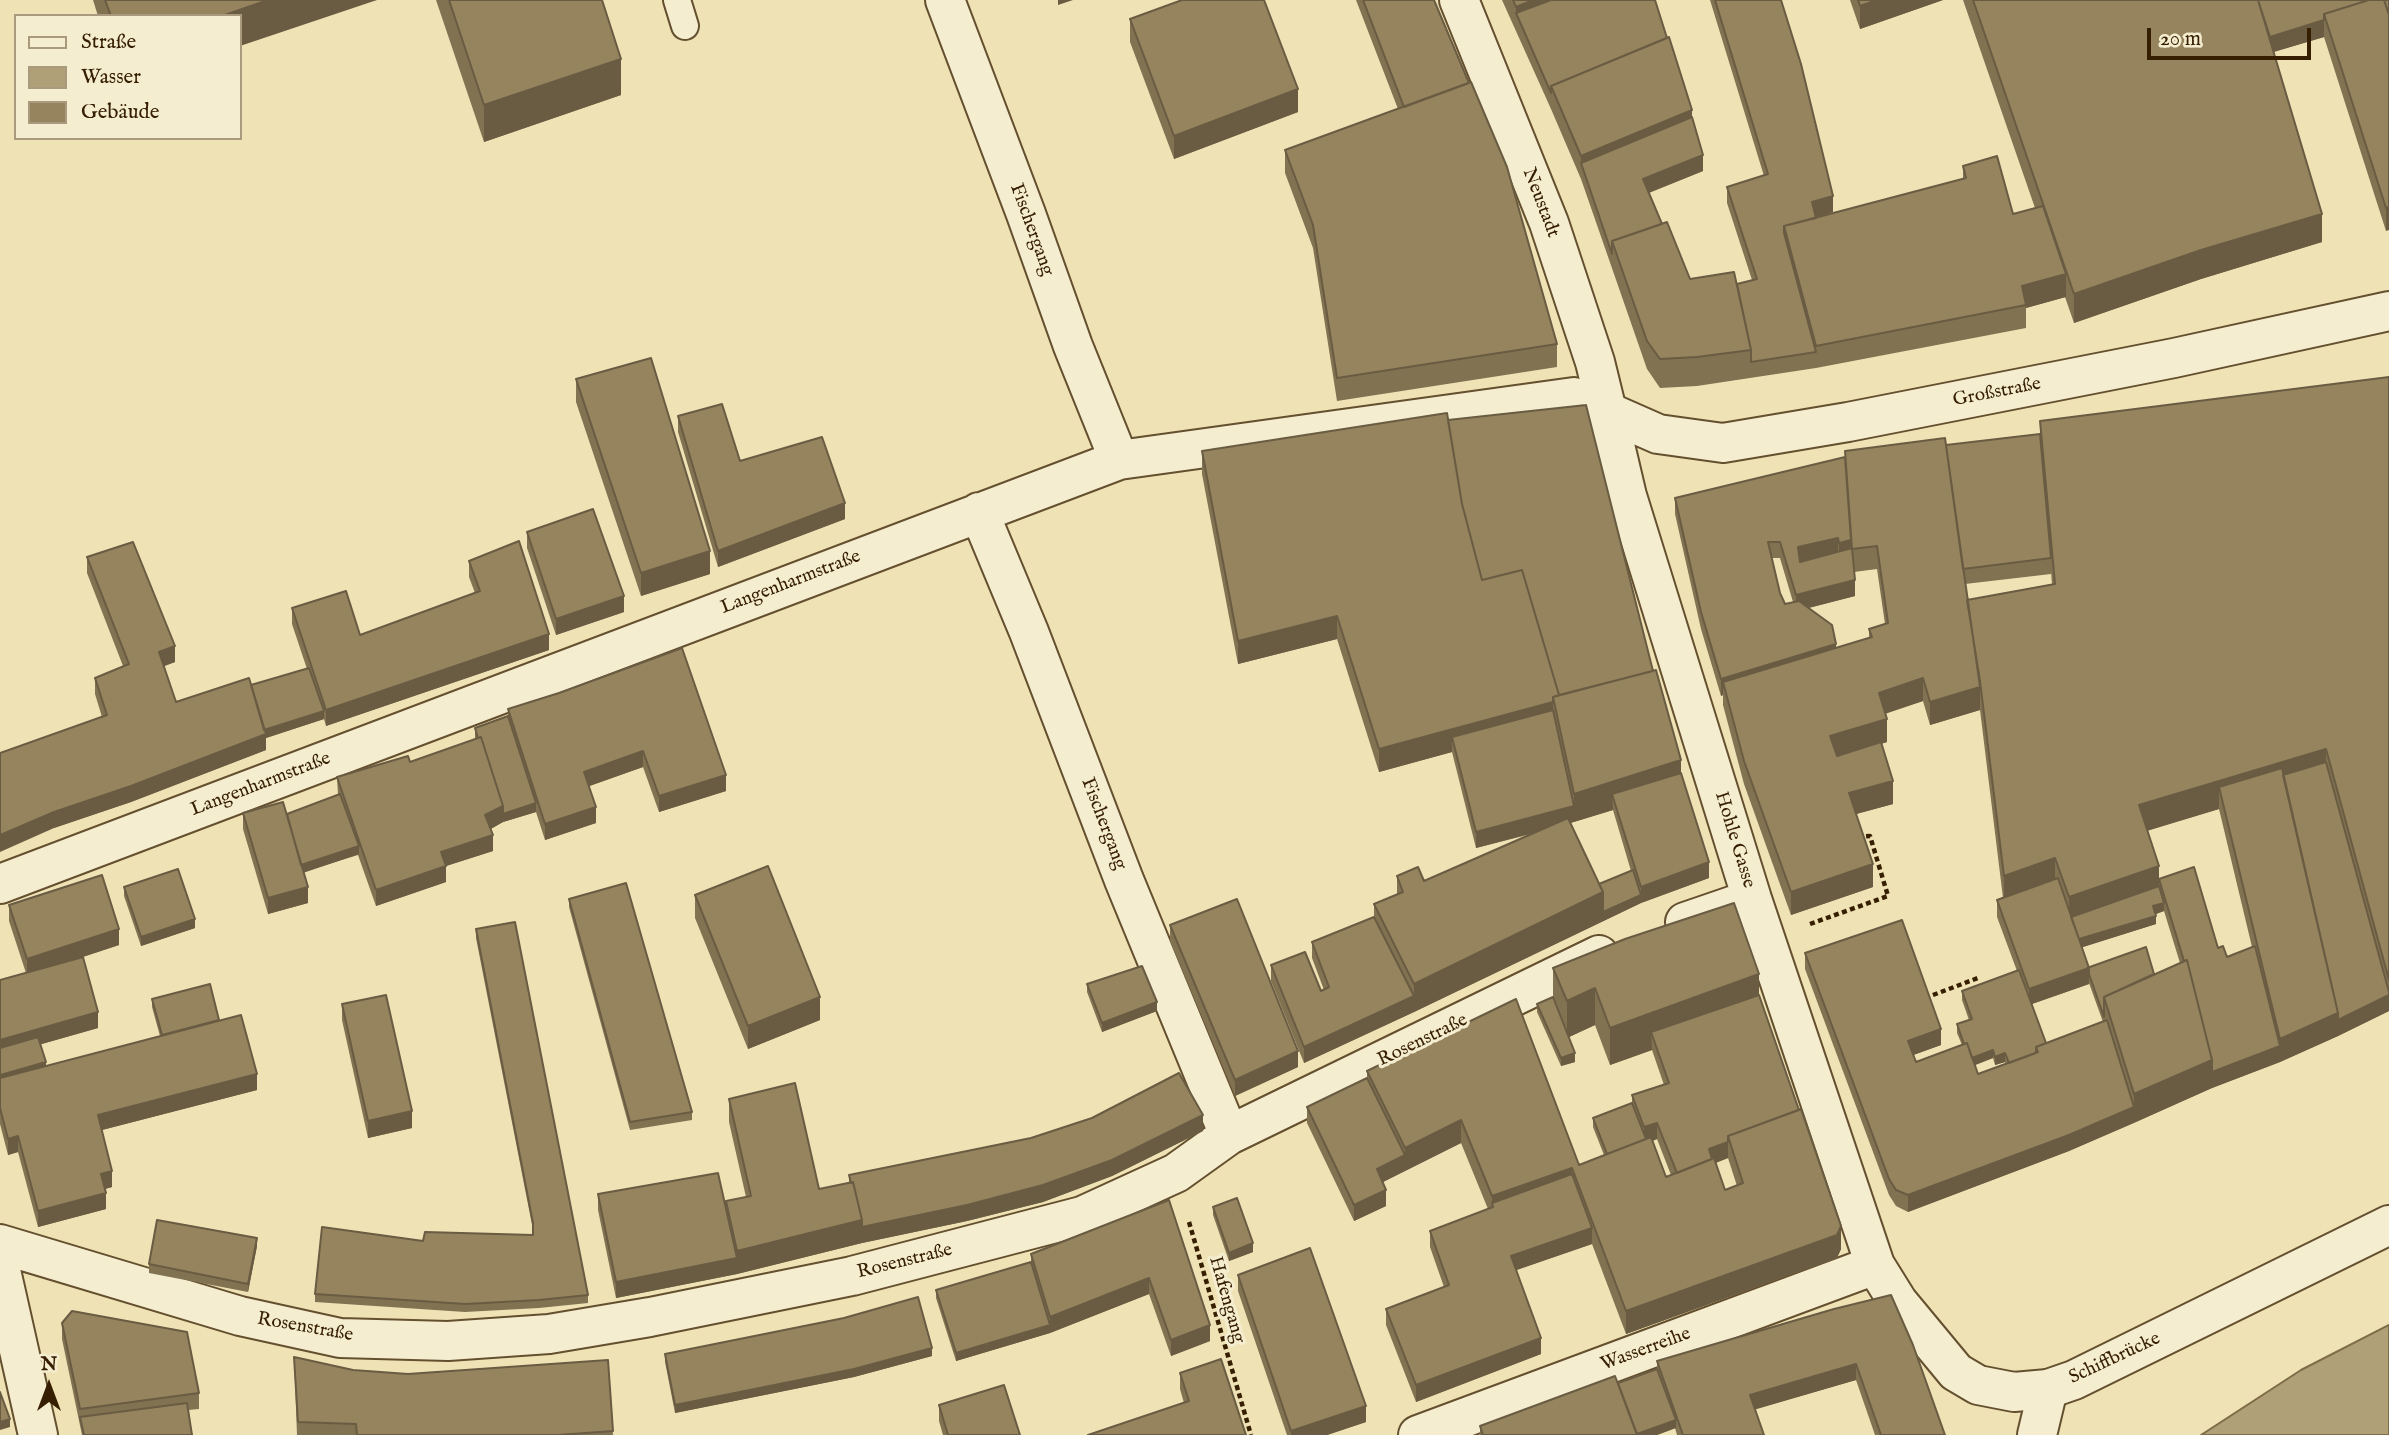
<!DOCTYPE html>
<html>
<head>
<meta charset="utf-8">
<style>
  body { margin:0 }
  #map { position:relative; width:2389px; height:1435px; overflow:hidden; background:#efe3b6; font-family:"IM FELL English",serif }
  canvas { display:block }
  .legend { position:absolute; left:14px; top:14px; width:228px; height:126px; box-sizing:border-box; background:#f5edd0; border:2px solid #a99a7d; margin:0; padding:9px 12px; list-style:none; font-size:21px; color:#361e01 }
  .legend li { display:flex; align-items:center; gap:14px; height:35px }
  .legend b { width:35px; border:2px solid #a99a7d }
  .north { position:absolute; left:14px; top:1351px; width:70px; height:70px; -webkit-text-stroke:5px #f5edd0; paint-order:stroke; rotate:0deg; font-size:19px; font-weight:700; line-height:28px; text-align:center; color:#361e01 }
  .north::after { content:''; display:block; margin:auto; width:24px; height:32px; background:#361e01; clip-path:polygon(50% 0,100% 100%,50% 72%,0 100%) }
  .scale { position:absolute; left:2147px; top:28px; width:164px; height:32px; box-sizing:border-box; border:4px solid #361e01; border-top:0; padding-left:9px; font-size:21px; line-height:24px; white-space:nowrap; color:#361e01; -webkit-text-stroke:5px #f5edd0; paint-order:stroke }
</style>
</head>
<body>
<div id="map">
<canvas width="2389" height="1435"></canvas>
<ul class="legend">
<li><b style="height:9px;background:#f5edd0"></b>Straße</li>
<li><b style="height:19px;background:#b0a078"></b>Wasser</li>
<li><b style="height:19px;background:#96845f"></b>Gebäude</li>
</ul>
<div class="north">N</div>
<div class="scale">20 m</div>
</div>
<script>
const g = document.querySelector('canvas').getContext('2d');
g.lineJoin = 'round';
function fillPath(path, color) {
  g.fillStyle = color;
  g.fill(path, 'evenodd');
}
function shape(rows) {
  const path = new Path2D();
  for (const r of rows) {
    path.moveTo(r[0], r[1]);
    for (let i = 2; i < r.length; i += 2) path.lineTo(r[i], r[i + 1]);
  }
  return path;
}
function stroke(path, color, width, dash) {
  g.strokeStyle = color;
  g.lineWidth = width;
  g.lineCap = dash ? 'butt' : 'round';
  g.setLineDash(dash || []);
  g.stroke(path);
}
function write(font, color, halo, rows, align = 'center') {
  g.font = font + ' "IM FELL English",serif';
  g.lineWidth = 6;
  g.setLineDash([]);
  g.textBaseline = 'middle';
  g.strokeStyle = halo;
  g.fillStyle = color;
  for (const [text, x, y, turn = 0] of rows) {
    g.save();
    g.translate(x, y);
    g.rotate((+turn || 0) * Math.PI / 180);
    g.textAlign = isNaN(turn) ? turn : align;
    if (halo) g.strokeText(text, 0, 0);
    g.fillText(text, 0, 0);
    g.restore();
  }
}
const water = shape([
  [2389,1325,2389,1435,2201,1435,2301,1370,2389,1325]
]);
const path = shape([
  [1810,924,1888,896,1870,836,1859,837],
  [1925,998,1978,978],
  [1189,1222,1251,1435]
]);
const service = shape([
  [677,0,685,26]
]);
const pedestrian = shape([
  [1459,0,1549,223,1595,362,1607,411],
  [2037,1435,2048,1389]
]);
const minor = shape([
  [945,0,1026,214,1073,346,1119,460],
  [1607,411,1627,496,1752,899,1875,1265,1898,1302,1956,1372,1978,1385,2014,1392,2048,1389,2074,1380,2389,1225],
  [979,512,1029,632,1124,880,1229,1135],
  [0,884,1119,460,1574,397,1658,434,1723,443,1848,422,2174,358,2389,311],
  [1685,922,1752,899],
  [0,1244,240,1316,340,1338,448,1341,549,1334,650,1317,852,1276,1082,1216,1176,1173,1229,1135,1599,955],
  [0,1266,38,1435],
  [1418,1435,1875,1265]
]);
const wall = shape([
  [93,0,377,0,240,16,98,16],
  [436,0,602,0,621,95,484,142],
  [1356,0,1434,0,1557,344,1557,367,1337,401,1313,248,1285,173,1285,150,1398,109],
  [1502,0,1655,0,1692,117,1703,171,1649,193,1662,224,1690,279,1737,284,1752,280,1727,203,1727,187,1764,176,1710,0,1781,0,1833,212,1816,218,1963,179,1963,166,2013,214,2035,208,1963,0,2389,0,2386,231,2324,37,2274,52,2322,242,2201,279,2074,323,2065,297,2026,308,2026,328,1816,368,1697,386,1660,388,1647,369,1581,179,1551,109],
  [1850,0,1943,0,1860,29],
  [1130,19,1298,112,1174,159,1130,42],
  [2389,377,2389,1011,2338,1036,2280,1062,2212,1088,2069,1151,1908,1212,1896,1206,1889,1195,1805,969,1805,953,1941,1045,1913,1055,1916,1062,1962,1045,1957,1033,1957,1024,1969,1020,1962,1000,1962,991,2017,971,1997,917,1997,900,2003,898,1980,710,1930,725,1923,701,1885,713,1887,742,1881,744,1893,804,1856,814,1873,887,1791,915,1744,784,1723,705,1723,695,1721,696,1701,629,1675,514,1675,498,1946,445,2040,434,2040,421],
  [1772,558,1780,558,1793,602,1785,604,1780,593],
  [1877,569,1885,624,1869,629,1869,638,1836,648,1809,608,1855,596,1854,572],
  [2051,572,2052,584,1967,600,1965,584,2051,574],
  [2219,809,2252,947,2227,957,2218,948,2159,879,2147,831],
  [2164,911,2180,963,2154,974,2089,968,2082,947,2156,924,2156,914],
  [2089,983,2103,1022,2046,1043,2032,1004,2089,984],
  [1993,1058,1995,1065,2005,1062,2006,1064,1978,1074,1975,1065],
  [576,379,710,574,641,596,576,402],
  [678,416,740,461,845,519,718,567,678,432],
  [1448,420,1653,671,1681,773,1709,878,1641,903,1414,1012,1304,1063,1271,981,1271,965,1321,991,1324,990,1312,958,1312,942,1374,917,1374,904,1397,894,1397,876,1424,881,1535,833,1476,848,1452,752,1379,772,1337,639,1238,664,1202,474,1202,451],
  [1613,810,1631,871,1599,884,1570,823],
  [527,532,624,612,556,635,527,548],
  [87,557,175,662,164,666,176,702,251,685,307,669,292,624,292,608,360,635,475,593,469,577,469,561,549,650,326,726,324,719,266,738,266,750,131,802,54,828,102,717,95,694,95,678,123,666,87,573],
  [559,693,726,791,659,812,643,767,589,786,596,823,545,840,536,812,503,822,491,829,493,851,446,866,446,882,376,906,358,855,303,872,308,903,268,914,243,829,243,813,287,814,338,795,337,777,410,762,475,739,475,728,508,716,508,709],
  [124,887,195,928,141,946,124,896],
  [695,895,820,1020,748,1049,695,918],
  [569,899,692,1112,692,1120,630,1130,569,907],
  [9,905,119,945,77,959,98,1028,41,1044,46,1066,160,1036,152,1007,152,999,219,1020,257,1090,102,1130,112,1187,105,1189,106,1209,38,1227,18,1152,8,1155,0,1124,0,980,26,973,9,921],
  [1170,925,1298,1067,1235,1096,1170,941],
  [476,929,588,1295,588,1303,539,1308,465,1312,315,1302,315,1294,423,1241,533,1235,533,1230,476,938],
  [1553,968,1759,995,1841,1249,1837,1258,1626,1334,1592,1244,1516,1270,1541,1354,1416,1402,1386,1325,1386,1309,1444,1287,1430,1247,1430,1231,1488,1209,1461,1143,1383,1182,1386,1206,1354,1221,1307,1123,1307,1107,1367,1078,1367,1071,1579,1165,1604,1155,1593,1127,1593,1118,1632,1103,1632,1095,1664,1085,1652,1050,1610,1065,1595,1025,1569,1037,1575,1062,1561,1066,1537,1012,1537,1004,1553,997],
  [1657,1139,1671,1175,1666,1177,1653,1141],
  [1728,1158,1737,1186,1725,1190,1716,1163],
  [1087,984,1157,1011,1102,1032,1087,992],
  [342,1004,412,1128,368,1138,342,1020],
  [729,1099,819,1189,849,1183,849,1175,1203,1131,1112,1176,1043,1202,967,1221,862,1243,737,1274,616,1298,598,1210,598,1194,726,1210,726,1201,746,1197,729,1122],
  [1169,1200,1210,1341,1171,1356,1149,1294,1050,1333,956,1361,936,1298,936,1290,1031,1262,1031,1254],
  [1213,1207,1253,1252,1229,1261,1213,1215],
  [257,1246,248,1292,149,1273,149,1264],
  [1238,1275,1366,1422,1327,1435,1287,1435,1238,1291],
  [1834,1309,1945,1435,1875,1435,1856,1380,1755,1409,1764,1435,1677,1435,1675,1428,1657,1435,1480,1435,1480,1426,1618,1383,1657,1369,1657,1361],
  [62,1323,199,1393,199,1409,188,1410,192,1435,82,1435,62,1339],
  [665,1354,932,1356,854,1377,675,1413,665,1362],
  [294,1357,353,1370,408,1374,608,1360,613,1435,297,1435],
  [1180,1373,1246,1435,1184,1403,1180,1389],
  [939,1405,1020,1435,943,1435,939,1421]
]);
const shadedWall = shape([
  [268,0,377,0,240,46,240,16,222,16],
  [1058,0,1073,0,1058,5],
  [1533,0,1591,0,1516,13,1516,7],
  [1877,0,1943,0,1860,29,1860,6],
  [2324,20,2324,37,2266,54,2266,38],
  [621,59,621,95,484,142,484,105],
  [1298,89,1298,112,1174,159,1174,136],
  [1692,110,1692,133,1581,163,1581,156],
  [1703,155,1703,171,1643,195,1643,179],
  [1833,196,1833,212,1812,218,1812,202],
  [2389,207,2389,230,2386,231,2386,208],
  [2322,214,2322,242,2201,279,2074,323,2074,294,2201,250],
  [2066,274,2066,297,2026,308,2022,286],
  [845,503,845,519,718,567,718,551],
  [1838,538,1838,554,1798,563,1798,547],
  [1851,540,1851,556,1839,559,1839,543],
  [710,551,710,574,641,596,641,573],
  [1855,580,1855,596,1796,611,1796,595],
  [624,596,624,612,556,635,556,619],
  [1337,616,1337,639,1238,664,1238,641],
  [549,634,549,650,326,726,326,710],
  [1836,644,1836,660,1723,682,1723,695,1721,696,1721,679],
  [175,646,175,662,159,668,159,652],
  [1923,678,1923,701,1879,716,1879,693],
  [1980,687,1980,710,1930,725,1930,702],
  [1553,702,1553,725,1452,737,1452,752,1379,772,1379,749],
  [324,711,324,719,266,738,266,750,131,802,54,828,0,852,0,835,54,812,262,731],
  [1887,719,1887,742,1830,759,1830,736],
  [2326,749,2326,778,2219,787,2219,809,2139,833,2139,805],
  [643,751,643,767,584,788,584,772],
  [1681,760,1681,789,1612,794,1613,810,1574,822,1476,848,1476,832,1574,806,1574,794],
  [726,775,726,791,659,812,659,796],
  [1893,781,1893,804,1849,816,1849,793],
  [536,803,536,812,503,822,485,832,485,815,503,806],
  [596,807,596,823,545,840,545,824],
  [493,835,493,851,446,866,446,882,376,906,376,890,441,852],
  [359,846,359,854,300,874,300,865],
  [2055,858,2055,886,2004,905,2004,876],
  [1709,862,1709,878,1641,903,1414,1012,1304,1063,1304,1047,1414,996,1414,984,1603,892,1641,895,1641,887],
  [1873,864,1873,887,1791,915,1791,892],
  [2159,866,2159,895,2069,917,2069,897],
  [308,887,308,903,268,914,268,898],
  [2164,903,2164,911,2153,915,2153,906],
  [2156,916,2156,924,2077,949,2077,940],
  [195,919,195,928,141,946,141,937],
  [119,929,119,945,27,975,27,959],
  [2089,968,2089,984,2029,1005,2029,989],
  [1759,974,1759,1011,1651,1032,1652,1050,1610,1065,1610,1028],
  [1595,988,1595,1025,1567,1038,1567,1001],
  [2389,995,2389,1011,2338,1036,2280,1062,2212,1088,2134,1123,2134,1094,2212,1060,2280,1046,2280,1039,2338,1013],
  [820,997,820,1020,748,1049,748,1026],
  [1157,1002,1157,1011,1102,1032,1102,1023],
  [98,1012,98,1028,0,1056,0,1040],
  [1941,1029,1941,1045,1908,1057,1908,1041],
  [1993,1050,1993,1058,1970,1067,1970,1059],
  [1298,1051,1298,1067,1235,1096,1235,1080],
  [1575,1053,1575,1062,1561,1066,1561,1058],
  [2005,1053,2005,1062,1995,1065,1995,1057],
  [46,1062,46,1070,0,1083,0,1075],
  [257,1074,257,1090,98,1131,98,1115],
  [2134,1107,2134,1123,2069,1151,1908,1212,1908,1195],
  [412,1111,412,1128,368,1138,368,1121],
  [1203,1115,1203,1131,1112,1176,1043,1202,967,1221,862,1243,862,1227],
  [1461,1120,1461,1143,1377,1185,1377,1169,1405,1155,1405,1148],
  [1657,1123,1657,1139,1644,1143,1644,1127],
  [18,1136,18,1152,8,1155,8,1139],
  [1728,1142,1728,1158,1709,1165,1709,1149],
  [1572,1168,1572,1191,1493,1207,1492,1203,1492,1196],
  [112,1171,112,1187,101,1190,101,1174],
  [1386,1190,1386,1206,1354,1221,1354,1205],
  [106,1193,106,1209,38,1227,38,1211],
  [862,1220,862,1243,737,1274,616,1298,616,1282,737,1258,737,1251],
  [1841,1226,1841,1249,1837,1258,1626,1334,1626,1311],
  [1592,1228,1592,1244,1511,1272,1511,1256],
  [257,1238,257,1246,248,1292,248,1284],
  [1253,1243,1253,1252,1229,1261,1229,1253],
  [1149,1278,1149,1294,1050,1333,956,1361,956,1353,1050,1325,1050,1317],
  [1210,1325,1210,1341,1171,1356,1171,1340],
  [1541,1338,1541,1354,1416,1402,1416,1385],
  [932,1348,932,1356,854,1377,675,1413,675,1405],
  [1856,1364,1856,1380,1750,1411,1750,1395],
  [1366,1406,1366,1422,1327,1435,1291,1435,1291,1431],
  [10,1419,10,1427,0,1430,0,1422],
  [1676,1420,1676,1428,1657,1435,1635,1435]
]);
const building = shape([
  [105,0,268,0,222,16,111,16,105,0],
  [449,0,602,0,621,59,484,105,449,0],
  [1182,0,1264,0,1298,89,1174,136,1130,19,1182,0],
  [1363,0,1434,0,1469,83,1404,107,1363,0],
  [1513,0,1533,0,1516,7,1513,0],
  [1551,0,1655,0,1667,38,1551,86,1551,93,1516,13,1551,0],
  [1715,0,1781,0,1801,64,1833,196,1812,202,1816,218,1784,226,1784,233,1816,352,1751,362,1751,350,1737,284,1757,279,1727,187,1768,174,1715,0],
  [1858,0,1877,0,1860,6,1858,0],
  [1973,0,2258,0,2322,214,2201,250,2074,294,1973,0],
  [2258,0,2369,0,2324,14,2324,20,2270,37,2258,0],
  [2369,0,2384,0,2389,15,2389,207,2386,208,2324,14,2369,0],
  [2384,0,2389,0,2389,15,2384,0],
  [1669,37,1692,110,1581,156,1551,86,1669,37],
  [1471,82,1507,167,1557,344,1337,378,1313,225,1285,150,1471,82],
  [1692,117,1703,155,1643,179,1662,224,1612,241,1612,254,1581,163,1692,117],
  [1997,156,2013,214,2043,206,2066,274,2022,286,2026,305,1816,346,1784,226,1966,178,1963,166,1997,156],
  [1667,222,1690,279,1734,272,1751,350,1697,357,1660,359,1647,341,1612,241,1667,222],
  [651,358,710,551,641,573,576,379,651,358],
  [2389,377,2389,980,2326,749,2139,805,2159,866,2069,897,2055,858,2004,876,1980,681,1967,600,2055,584,2040,421,2389,377],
  [722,404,740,461,822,437,845,503,718,551,678,416,722,404],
  [1586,405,1653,671,1559,695,1522,570,1482,580,1462,504,1448,420,1586,405],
  [1447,413,1462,504,1482,580,1522,570,1559,695,1553,697,1553,702,1379,749,1337,616,1238,641,1202,451,1447,413],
  [2040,434,2051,558,1963,569,1946,445,2040,434],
  [1945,438,1980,687,1930,702,1923,678,1879,693,1887,719,1830,736,1837,756,1881,742,1893,781,1849,793,1873,864,1791,892,1744,761,1723,682,1872,637,1869,629,1888,623,1877,546,1852,549,1845,451,1945,438],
  [1845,457,1851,540,1839,543,1838,538,1798,547,1800,562,1852,548,1855,580,1796,595,1780,542,1768,542,1780,593,1785,604,1799,601,1832,625,1836,644,1721,679,1701,612,1675,498,1845,457],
  [593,509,624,596,556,619,527,532,593,509],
  [519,541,549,634,326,710,292,608,346,591,360,635,480,591,469,561,519,541],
  [133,542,175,646,159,652,176,702,249,678,266,734,131,786,54,812,0,835,0,753,107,715,95,678,129,664,87,557,133,542],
  [682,648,726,775,659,796,643,751,584,772,596,807,545,824,508,709,559,693,682,648],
  [309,668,324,711,264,730,251,685,309,668],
  [1656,670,1681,760,1574,794,1553,697,1656,670],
  [1553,710,1574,806,1476,832,1452,737,1553,710],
  [508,716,536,803,503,814,503,806,481,737,478,738,475,728,508,716],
  [481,737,503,806,485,815,493,835,441,852,446,866,376,890,337,777,408,756,410,762,481,737],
  [2326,762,2389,992,2389,995,2338,1020,2338,1013,2283,775,2326,762],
  [2282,768,2338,1013,2280,1039,2219,787,2282,768],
  [1681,773,1709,862,1641,887,1612,794,1681,773],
  [340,794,359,846,301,865,287,814,340,794],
  [283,802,308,887,268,898,243,813,283,802],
  [1568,818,1603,892,1414,984,1374,904,1403,892,1397,876,1418,867,1424,881,1568,818],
  [768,866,820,997,748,1026,695,895,768,866],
  [2194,867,2218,948,2223,946,2227,957,2255,946,2280,1046,2212,1072,2212,1060,2187,960,2184,961,2159,879,2194,867],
  [178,869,195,919,141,937,124,887,178,869],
  [1633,870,1641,895,1603,912,1603,892,1599,884,1633,870],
  [102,875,119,929,27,959,9,905,102,875],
  [2058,878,2089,968,2029,989,1997,900,2058,878],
  [626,883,692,1112,630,1122,569,899,626,883],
  [2159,886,2164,903,2153,906,2156,916,2079,939,2071,917,2159,886],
  [1237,899,1298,1051,1235,1080,1170,925,1237,899],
  [1734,903,1759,974,1610,1028,1595,988,1567,1001,1553,968,1625,939,1734,903],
  [1374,917,1414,996,1304,1047,1271,965,1305,952,1321,991,1329,987,1312,942,1374,917],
  [1902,920,1941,1029,1908,1041,1916,1062,1967,1043,1978,1074,2038,1052,2036,1047,2107,1020,2134,1107,2069,1135,1908,1195,1896,1190,1889,1179,1805,953,1902,920],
  [515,922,588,1295,539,1300,465,1304,315,1294,322,1227,423,1241,425,1232,533,1235,533,1223,476,929,515,922],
  [2146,947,2154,974,2104,997,2104,1017,2089,974,2089,968,2087,968,2146,947],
  [83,957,98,1012,0,1040,0,980,83,957],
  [2187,960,2212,1060,2134,1094,2104,997,2187,960],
  [1142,966,1157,1002,1102,1023,1087,984,1142,966],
  [2019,970,2046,1043,2036,1047,2036,1053,2009,1063,2005,1053,1995,1057,1993,1050,1972,1058,1967,1043,1964,1044,1957,1024,1972,1019,1962,991,2019,970],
  [210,984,219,1020,162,1035,152,999,210,984],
  [386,995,412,1111,368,1121,342,1004,386,995],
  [1759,995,1799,1110,1728,1136,1728,1142,1709,1149,1712,1159,1677,1173,1657,1123,1644,1127,1632,1095,1669,1083,1651,1032,1759,995],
  [1553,997,1575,1053,1561,1058,1537,1004,1553,997],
  [1516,999,1579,1165,1651,1137,1666,1177,1714,1158,1725,1190,1743,1183,1728,1136,1801,1109,1841,1226,1837,1235,1626,1311,1572,1168,1492,1196,1461,1120,1405,1148,1367,1071,1516,999],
  [241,1015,257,1074,98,1115,112,1171,101,1174,106,1193,38,1211,18,1136,8,1139,0,1108,0,1078,241,1015],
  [38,1037,46,1062,0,1075,0,1048,38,1037],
  [1179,1073,1203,1115,1112,1160,1043,1185,967,1205,862,1227,862,1220,853,1182,851,1183,849,1175,1031,1138,1092,1118,1179,1073],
  [1367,1078,1405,1155,1377,1169,1386,1190,1354,1205,1307,1107,1367,1078],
  [795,1083,819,1189,853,1182,862,1220,737,1251,726,1201,751,1196,729,1099,795,1083],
  [1632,1103,1646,1139,1607,1154,1593,1118,1632,1103],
  [718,1173,737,1258,616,1282,598,1194,718,1173],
  [1572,1174,1592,1228,1511,1256,1541,1338,1416,1385,1386,1309,1449,1285,1430,1231,1493,1207,1492,1203,1572,1174],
  [1237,1198,1253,1243,1229,1253,1213,1207,1237,1198],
  [1169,1200,1210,1325,1171,1340,1149,1278,1050,1317,1031,1254,1169,1200],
  [157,1220,257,1238,248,1284,149,1264,157,1220],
  [1310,1248,1366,1406,1291,1431,1238,1275,1310,1248],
  [1031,1262,1050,1325,956,1353,936,1290,1031,1262],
  [1891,1295,1913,1345,1945,1435,1881,1435,1856,1364,1750,1395,1764,1435,1683,1435,1657,1361,1834,1309,1891,1295],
  [918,1297,932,1348,854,1369,675,1405,665,1354,844,1318,918,1297],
  [72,1311,187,1332,199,1393,80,1409,62,1323,72,1311],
  [294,1357,353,1370,408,1374,608,1360,613,1431,558,1435,357,1435,356,1424,298,1422,294,1357],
  [1221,1359,1246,1435,1088,1435,1189,1401,1180,1373,1221,1359],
  [1657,1369,1676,1420,1637,1434,1618,1383,1657,1369],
  [1615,1376,1637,1435,1483,1435,1480,1426,1615,1376],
  [1004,1385,1020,1435,948,1435,939,1405,1004,1385],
  [0,1392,10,1419,0,1422,0,1392],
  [187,1403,192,1435,84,1435,80,1417,187,1403]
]);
const streetNames = [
  ["Neustadt",1540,203,69],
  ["Fischergang",1031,230,70],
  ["Großstraße",1997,393,-11],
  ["Langenharmstraße",791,583,-21],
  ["Langenharmstraße",261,785,-21],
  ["Fischergang",1103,824,69],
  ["Hohle Gasse",1734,840,73],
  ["Rosenstraße",1423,1041,-26],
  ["Rosenstraße",905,1262,-14],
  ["Hafengang",1226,1300,74],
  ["Rosenstraße",305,1328,10],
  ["Wasserreihe",1646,1350,-20],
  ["Schiffbrücke",2115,1359,-25]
];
fillPath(water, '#b0a078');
stroke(water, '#7f6c48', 2);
stroke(service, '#644f2e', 30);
stroke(pedestrian, '#644f2e', 42);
stroke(minor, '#644f2e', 42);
stroke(path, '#361e01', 4.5, [5, 3.5]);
stroke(service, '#f5edd0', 26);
stroke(pedestrian, '#f5edd0', 38);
stroke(minor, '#f5edd0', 38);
fillPath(wall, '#817252');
fillPath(shadedWall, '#695c42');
fillPath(building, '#96845f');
stroke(building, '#695c42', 2);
write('19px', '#361e01', '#f5edd0', streetNames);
</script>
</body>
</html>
